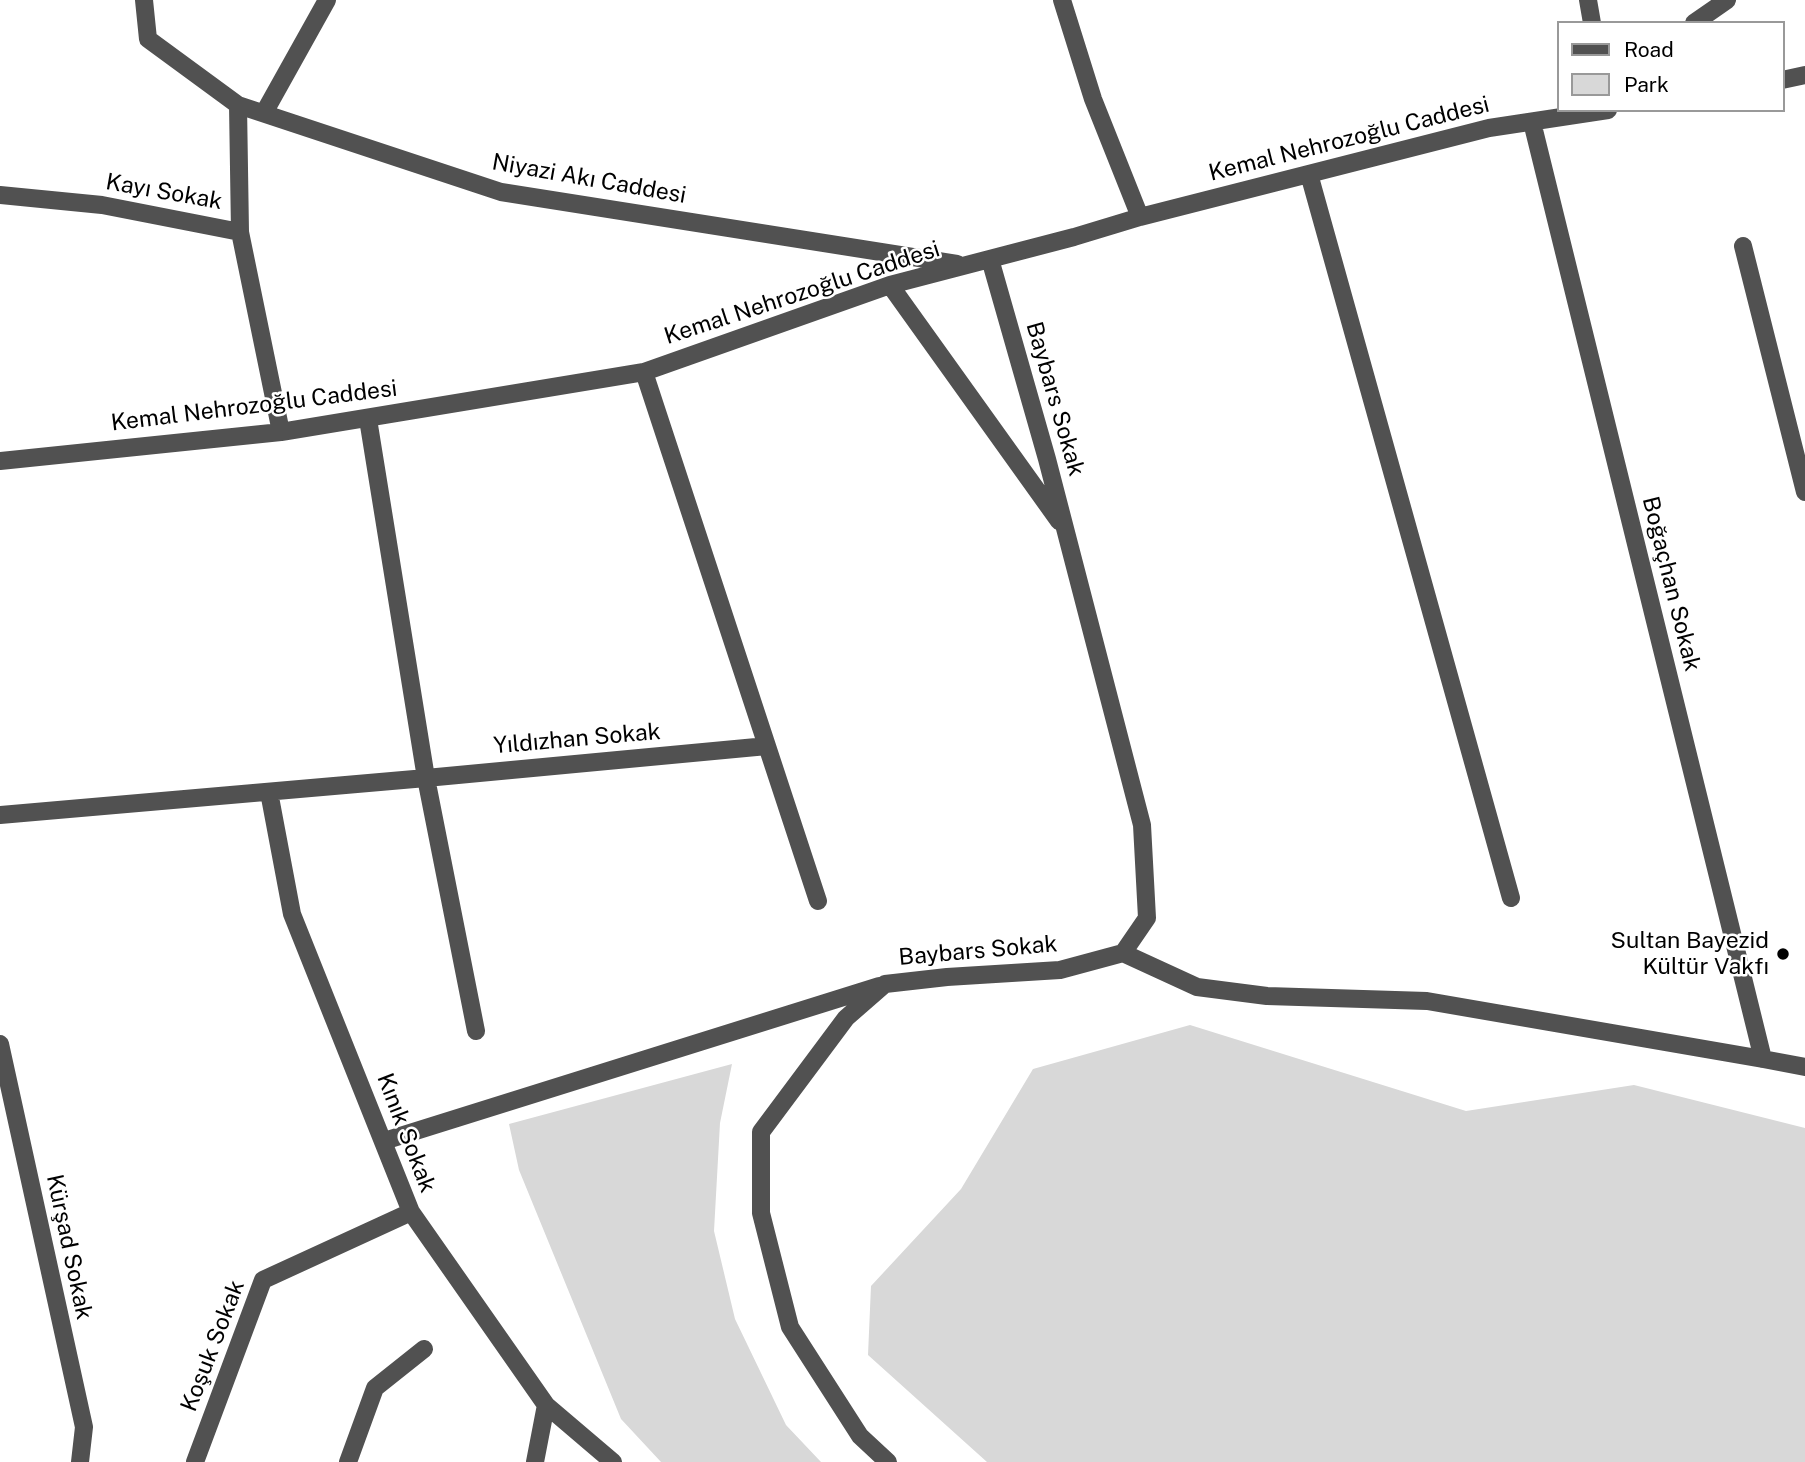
<!DOCTYPE html>
<html>
<head>
<meta charset="utf-8">
<style>
  body { margin:0 }
  #map { position:relative; width:1805px; height:1462px; overflow:hidden; background:#fff; font-family:"Public Sans",sans-serif }
  canvas { display:block }
  .legend { position:absolute; left:1557px; top:21px; width:228px; height:91px; box-sizing:border-box; background:#fff; border:2px solid #999; margin:0; padding:9px 12px; list-style:none; font-size:21px; color:#000 }
  .legend li { display:flex; align-items:center; gap:14px; height:35px }
  .legend b { width:35px; border:2px solid #999 }
</style>
</head>
<body>
<div id="map">
<canvas width="1805" height="1462"></canvas>
<ul class="legend">
<li><b style="height:9px;background:#515151"></b>Road</li>
<li><b style="height:19px;background:#d8d8d8"></b>Park</li>
</ul>
</div>
<script>
const g = document.querySelector('canvas').getContext('2d');
g.lineJoin = 'round';
function fillPath(path, color) {
  g.fillStyle = color;
  g.fill(path, 'evenodd');
}
function shape(rows) {
  const path = new Path2D();
  for (const r of rows) {
    path.moveTo(r[0], r[1]);
    for (let i = 2; i < r.length; i += 2) path.lineTo(r[i], r[i + 1]);
  }
  return path;
}
function stroke(path, color, width, dash) {
  g.strokeStyle = color;
  g.lineWidth = width;
  g.lineCap = dash ? 'butt' : 'round';
  g.setLineDash(dash || []);
  g.stroke(path);
}
function write(font, color, halo, rows, align = 'center') {
  g.font = font + ' "Public Sans",sans-serif';
  g.lineWidth = 5;
  g.setLineDash([]);
  g.textBaseline = 'middle';
  g.strokeStyle = halo;
  g.fillStyle = color;
  for (const [text, x, y, turn = 0] of rows) {
    g.save();
    g.translate(x, y);
    g.rotate((+turn || 0) * Math.PI / 180);
    g.textAlign = isNaN(turn) ? turn : align;
    if (halo) g.strokeText(text, 0, 0);
    g.fillText(text, 0, 0);
    g.restore();
  }
}
const green = shape([
  [1190,1025,1466,1111,1634,1085,1805,1128,1805,1462,987,1462,868,1355,871,1286,961,1189,1033,1069],
  [732,1064,720,1123,714,1231,735,1319,786,1425,821,1462,661,1462,621,1419,519,1170,509,1124]
]);
const minor = shape([
  [144,0,148,39,238,105,501,192,957,264],
  [1062,0,1093,99,1140,217],
  [1588,0,1592,23],
  [1694,23,1727,0],
  [1782,80,1805,75],
  [238,105,240,232],
  [264,113,327,0],
  [1532,122,1763,1059],
  [1309,174,1511,898],
  [0,195,102,205,240,232,281,432],
  [1743,246,1805,492],
  [890,285,1059,521],
  [368,419,426,778,476,1031],
  [0,461,281,432,644,372,890,285,1074,237,1140,217,1489,128,1608,110],
  [767,746,818,901],
  [269,792,292,914,411,1212,546,1405,535,1462],
  [0,815,426,778,767,746,644,372],
  [1123,953,1197,987,1267,996,1427,1001,1763,1059,1805,1067],
  [0,1044,84,1427,80,1462],
  [384,1141,879,986],
  [546,1405,613,1462],
  [195,1462,263,1280,411,1212],
  [348,1462,375,1388,424,1349],
  [888,1462,860,1436,790,1327,761,1213,761,1132,846,1018,885,984,947,977,1060,970,1123,953,1147,918,1142,825,1047,459,990,259]
]);
const markers = [
  [1783,954,7,"#000"]
];
const streetNames = [
  ["Kemal Nehrozoğlu Caddesi",1349,139,-14],
  ["Niyazi Akı Caddesi",589,179,10],
  ["Kayı Sokak",164,192,10],
  ["Kemal Nehrozoğlu Caddesi",802,293,-18],
  ["Baybars Sokak",1055,399,74],
  ["Kemal Nehrozoğlu Caddesi",254,406,-7],
  ["Boğaçhan Sokak",1671,584,76],
  ["Yıldızhan Sokak",577,739,-5],
  ["Baybars Sokak",978,951,-5],
  ["Kınık Sokak",406,1133,69],
  ["Kürşad Sokak",69,1247,78],
  ["Koşuk Sokak",213,1346,-69]
];
const poiNames = [
  ["Sultan Bayezid",1769,941],
  ["Kültür Vakfı",1769,967]
];
fillPath(green, '#d8d8d8');
stroke(minor, '#515151', 18);
for (const [x, y, r, color] of markers) {
  const dot = new Path2D();
  dot.arc(x, y, r, 0, 2 * Math.PI);
  g.fillStyle = color;
  g.fill(dot);
  stroke(dot, '#fff', 2.5);
}
write('23px', '#000', '#fff', streetNames);
write('23px', '#000', '#fff', poiNames, 'right');
</script>
</body>
</html>
